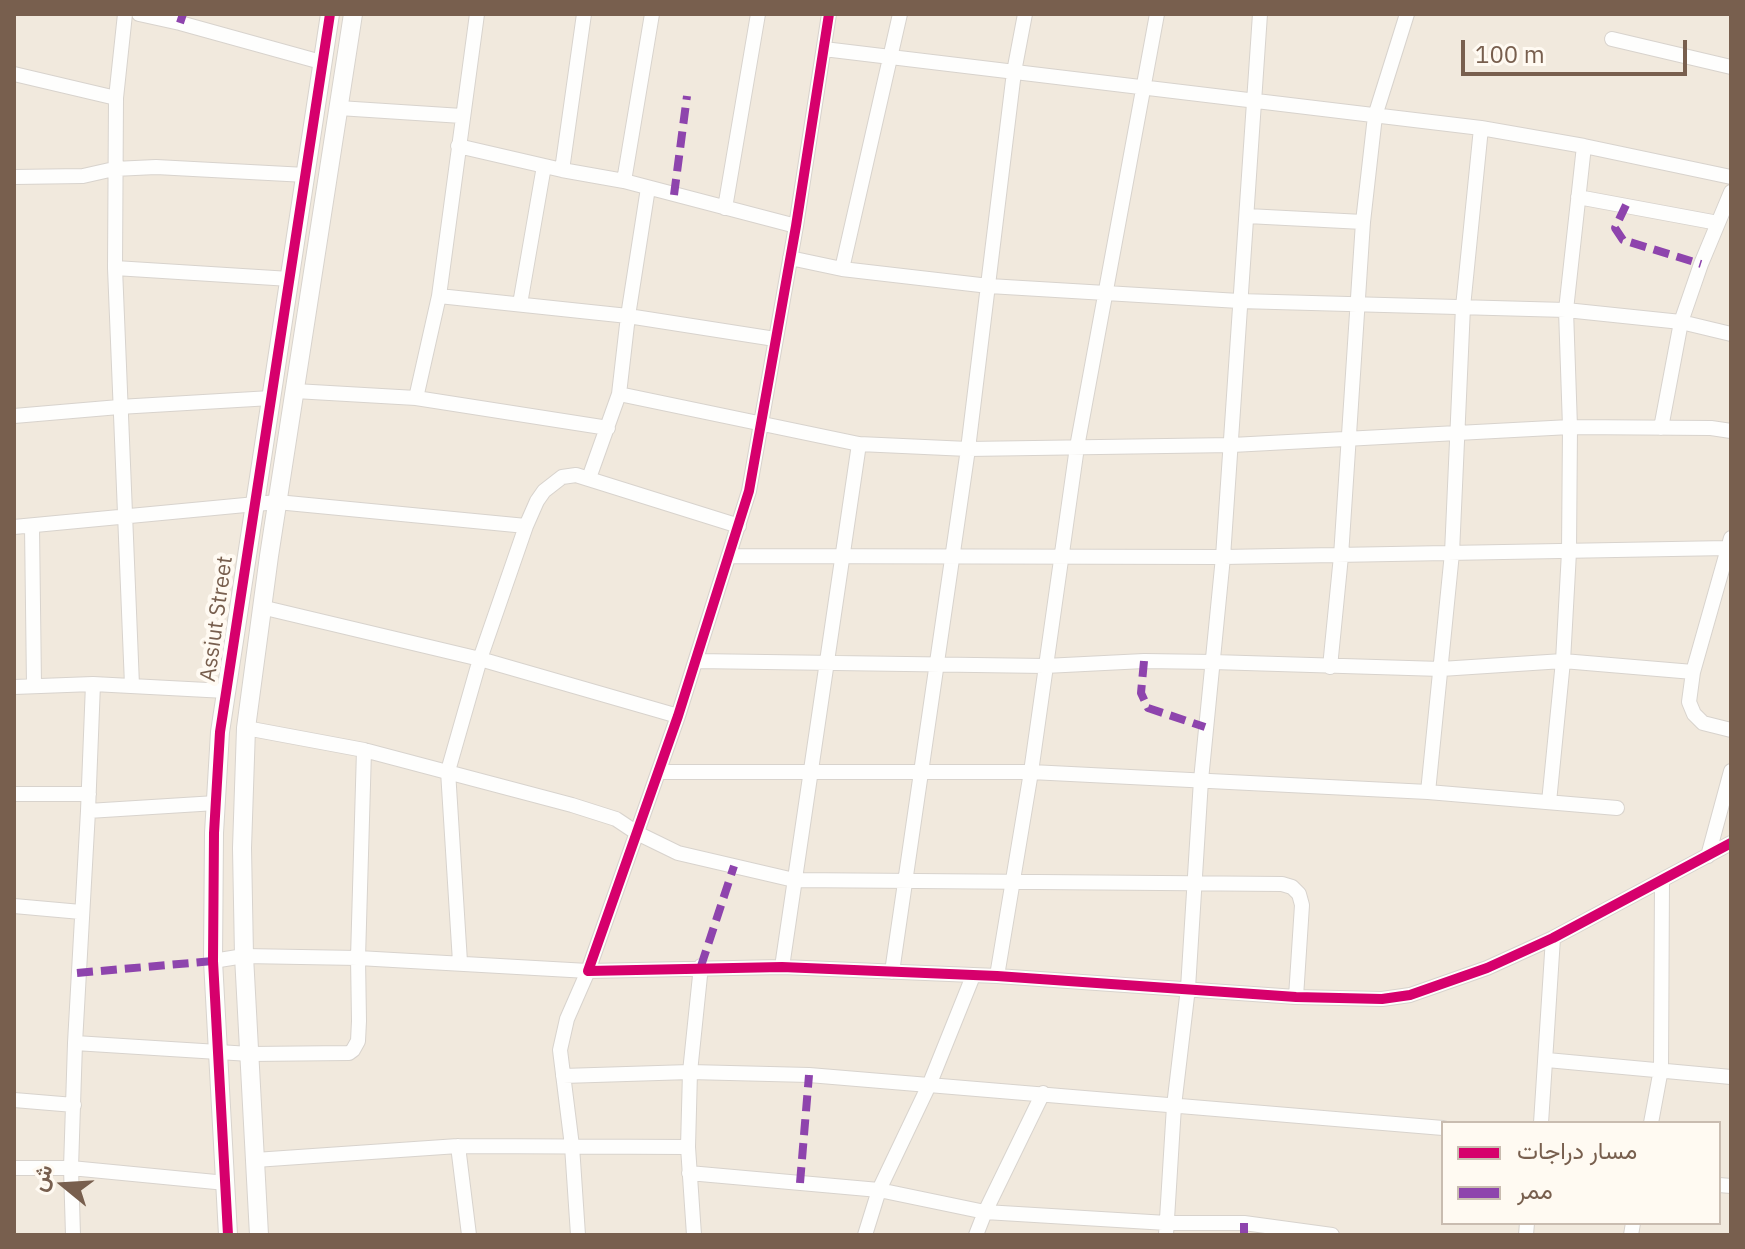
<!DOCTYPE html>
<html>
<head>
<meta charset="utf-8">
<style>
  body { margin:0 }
  #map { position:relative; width:1745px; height:1249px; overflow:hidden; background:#f8f6ef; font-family:"IBM Plex Sans",Vazirmatn,sans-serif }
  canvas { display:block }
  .frame { position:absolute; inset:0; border:16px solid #785f4e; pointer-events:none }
  .legend { position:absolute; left:1441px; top:1121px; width:280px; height:104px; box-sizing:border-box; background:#fffaf2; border:2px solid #c9bcb0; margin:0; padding:10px 14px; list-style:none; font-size:24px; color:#785f4e }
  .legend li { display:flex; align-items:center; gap:16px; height:40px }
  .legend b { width:40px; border:2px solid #c9bcb0 }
  .north { position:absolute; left:24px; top:1145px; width:80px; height:80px; -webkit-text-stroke:6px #fffaf2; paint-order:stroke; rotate:288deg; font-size:22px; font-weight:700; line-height:32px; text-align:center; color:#785f4e }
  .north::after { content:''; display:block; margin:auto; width:28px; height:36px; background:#785f4e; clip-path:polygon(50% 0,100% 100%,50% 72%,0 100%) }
  .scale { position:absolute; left:1461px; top:40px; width:226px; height:36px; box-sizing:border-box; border:4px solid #785f4e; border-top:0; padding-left:10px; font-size:24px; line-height:28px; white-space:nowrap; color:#785f4e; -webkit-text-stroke:6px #fffaf2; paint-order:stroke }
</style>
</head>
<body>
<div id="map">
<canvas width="1745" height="1249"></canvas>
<div class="frame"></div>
<ul class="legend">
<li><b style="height:10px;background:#d6006c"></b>مسار دراجات</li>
<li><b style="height:10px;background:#8e44ad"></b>ممر</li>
</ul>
<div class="north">ش</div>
<div class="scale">100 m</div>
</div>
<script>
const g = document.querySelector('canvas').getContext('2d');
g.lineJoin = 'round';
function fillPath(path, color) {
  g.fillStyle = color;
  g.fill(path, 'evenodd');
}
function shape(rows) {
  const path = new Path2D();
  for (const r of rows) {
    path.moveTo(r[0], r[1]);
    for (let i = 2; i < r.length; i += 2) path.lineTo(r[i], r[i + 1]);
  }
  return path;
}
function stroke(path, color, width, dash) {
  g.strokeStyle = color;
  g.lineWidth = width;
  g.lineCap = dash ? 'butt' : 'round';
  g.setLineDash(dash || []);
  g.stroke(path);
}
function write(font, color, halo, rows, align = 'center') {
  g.font = font + ' "IBM Plex Sans",sans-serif';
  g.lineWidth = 8;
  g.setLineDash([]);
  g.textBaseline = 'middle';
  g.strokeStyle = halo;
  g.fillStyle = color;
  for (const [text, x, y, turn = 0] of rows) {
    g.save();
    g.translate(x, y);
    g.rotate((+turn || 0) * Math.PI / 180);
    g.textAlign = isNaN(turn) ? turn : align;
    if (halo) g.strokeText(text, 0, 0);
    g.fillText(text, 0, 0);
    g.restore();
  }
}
const residential = shape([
  [14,14,1731,14,1731,1235,14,1235],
  [1443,1123,1719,1123,1719,1223,1443,1223]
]);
const minor = shape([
  [125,14,116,98,115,268,132,685],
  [139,14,180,23,321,62],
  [829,14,796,226,749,491,678,716,588,971,782,967,997,976,1296,997,1382,999,1410,995,1487,968,1553,938,1731,843],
  [900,14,842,269,989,286,1239,301,1566,310,1681,322,1731,334],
  [1612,39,1731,67],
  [824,49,1481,128],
  [14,74,116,98],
  [339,108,462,116],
  [458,146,562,170,624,181,796,226],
  [562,170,584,14],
  [14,177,83,176,114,169,156,167,306,175],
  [624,181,652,14],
  [1578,197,1718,223],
  [725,208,758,14],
  [1247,216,1363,222],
  [790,258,842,269],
  [115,268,290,279],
  [439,296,628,316,775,339],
  [520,304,544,166],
  [295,391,416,398,608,428],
  [619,394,859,444,968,449,1232,445,1570,427,1711,428,1731,431],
  [416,398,439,296,477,14],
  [14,416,119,407,271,398],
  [1661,428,1681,322,1701,264,1731,192],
  [589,478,619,394,628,316,648,188],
  [32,526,34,686],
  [14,527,277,502,526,526,537,501,544,491,562,477,576,475,739,526],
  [1731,538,1693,672,1689,702,1694,714,1703,723,1731,730],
  [731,556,1223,557,1728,548],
  [261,607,480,659,678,716],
  [696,661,1045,666,1144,661,1213,662,1441,669,1563,661,1693,672],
  [1330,667,1341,556,1363,222,1375,116,1407,14],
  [14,687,93,684,226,691],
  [246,728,364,750,572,805,616,819,637,833,678,853,794,880,1282,884,1292,887,1299,894,1302,905,1296,997],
  [659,772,1031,772,1428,792,1617,808],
  [1428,792,1452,553,1463,307,1481,128,1584,146,1731,177],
  [14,794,89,794],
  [1549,802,1563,661,1569,552,1570,427,1566,310,1584,146],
  [88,811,216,803],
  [1708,856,1731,771],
  [14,906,81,912],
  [213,961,244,956,358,958,588,971,567,1019,560,1050,572,1146,578,1235],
  [460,962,448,771,480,659,526,526],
  [782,967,859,444],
  [892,972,968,449,1014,72,1025,14],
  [997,976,1031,772,1077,447,1157,14],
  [75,1043,250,1054,349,1053,353,1050,358,1041,359,1021,358,958,364,750],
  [1547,1060,1731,1077],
  [563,1076,690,1072,809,1075,1443,1128],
  [14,1100,74,1105],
  [1541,1123,1553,938],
  [1651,1123,1661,1069,1662,881],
  [458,1146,469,1235],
  [255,1160,458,1146,688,1147],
  [14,1168,71,1168,226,1183],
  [689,1173,879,1190,985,1212,1167,1223,1244,1223,1332,1235],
  [1719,1185,1731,1186],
  [73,1235,71,1168,75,1043,88,811,93,684],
  [694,1235,688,1147,690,1072,701,966],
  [865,1235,879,1190,930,1083,973,976],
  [976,1235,985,1212,1043,1093],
  [1166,1235,1174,1106,1188,988,1201,780,1223,557,1260,14],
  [1526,1235,1527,1223],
  [1631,1235,1633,1223]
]);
const tertiary = shape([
  [228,1235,213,961,214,833,220,732,330,14],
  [259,1235,244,956,242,848,246,728,269,556,353,14]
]);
const quiet = shape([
  [180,23,183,14],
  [674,195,687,96],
  [1626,205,1615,228,1623,240,1701,264],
  [1144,661,1141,693,1148,708,1205,727],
  [701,966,734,866],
  [77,973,213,961],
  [800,1183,809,1075],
  [1244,1235,1244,1223]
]);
const cycleway = shape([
  [829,14,796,226,749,491,678,716,588,971,782,967,997,976,1296,997,1382,999,1410,995,1487,968,1553,938,1731,843],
  [228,1235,213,961,214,833,220,732,330,14]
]);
const streetNames = [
  ["Assiut Street",217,619,-82]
];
fillPath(residential, '#f1e9dd');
stroke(minor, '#d8d3cd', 16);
stroke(tertiary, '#d8d3cd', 20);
stroke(minor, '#fefefd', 14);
stroke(tertiary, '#fefefd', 18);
stroke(quiet, '#8e44ad', 8, [16, 8]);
stroke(cycleway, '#d6006c', 10);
write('22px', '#785f4e', '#fffaf2', streetNames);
</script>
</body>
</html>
